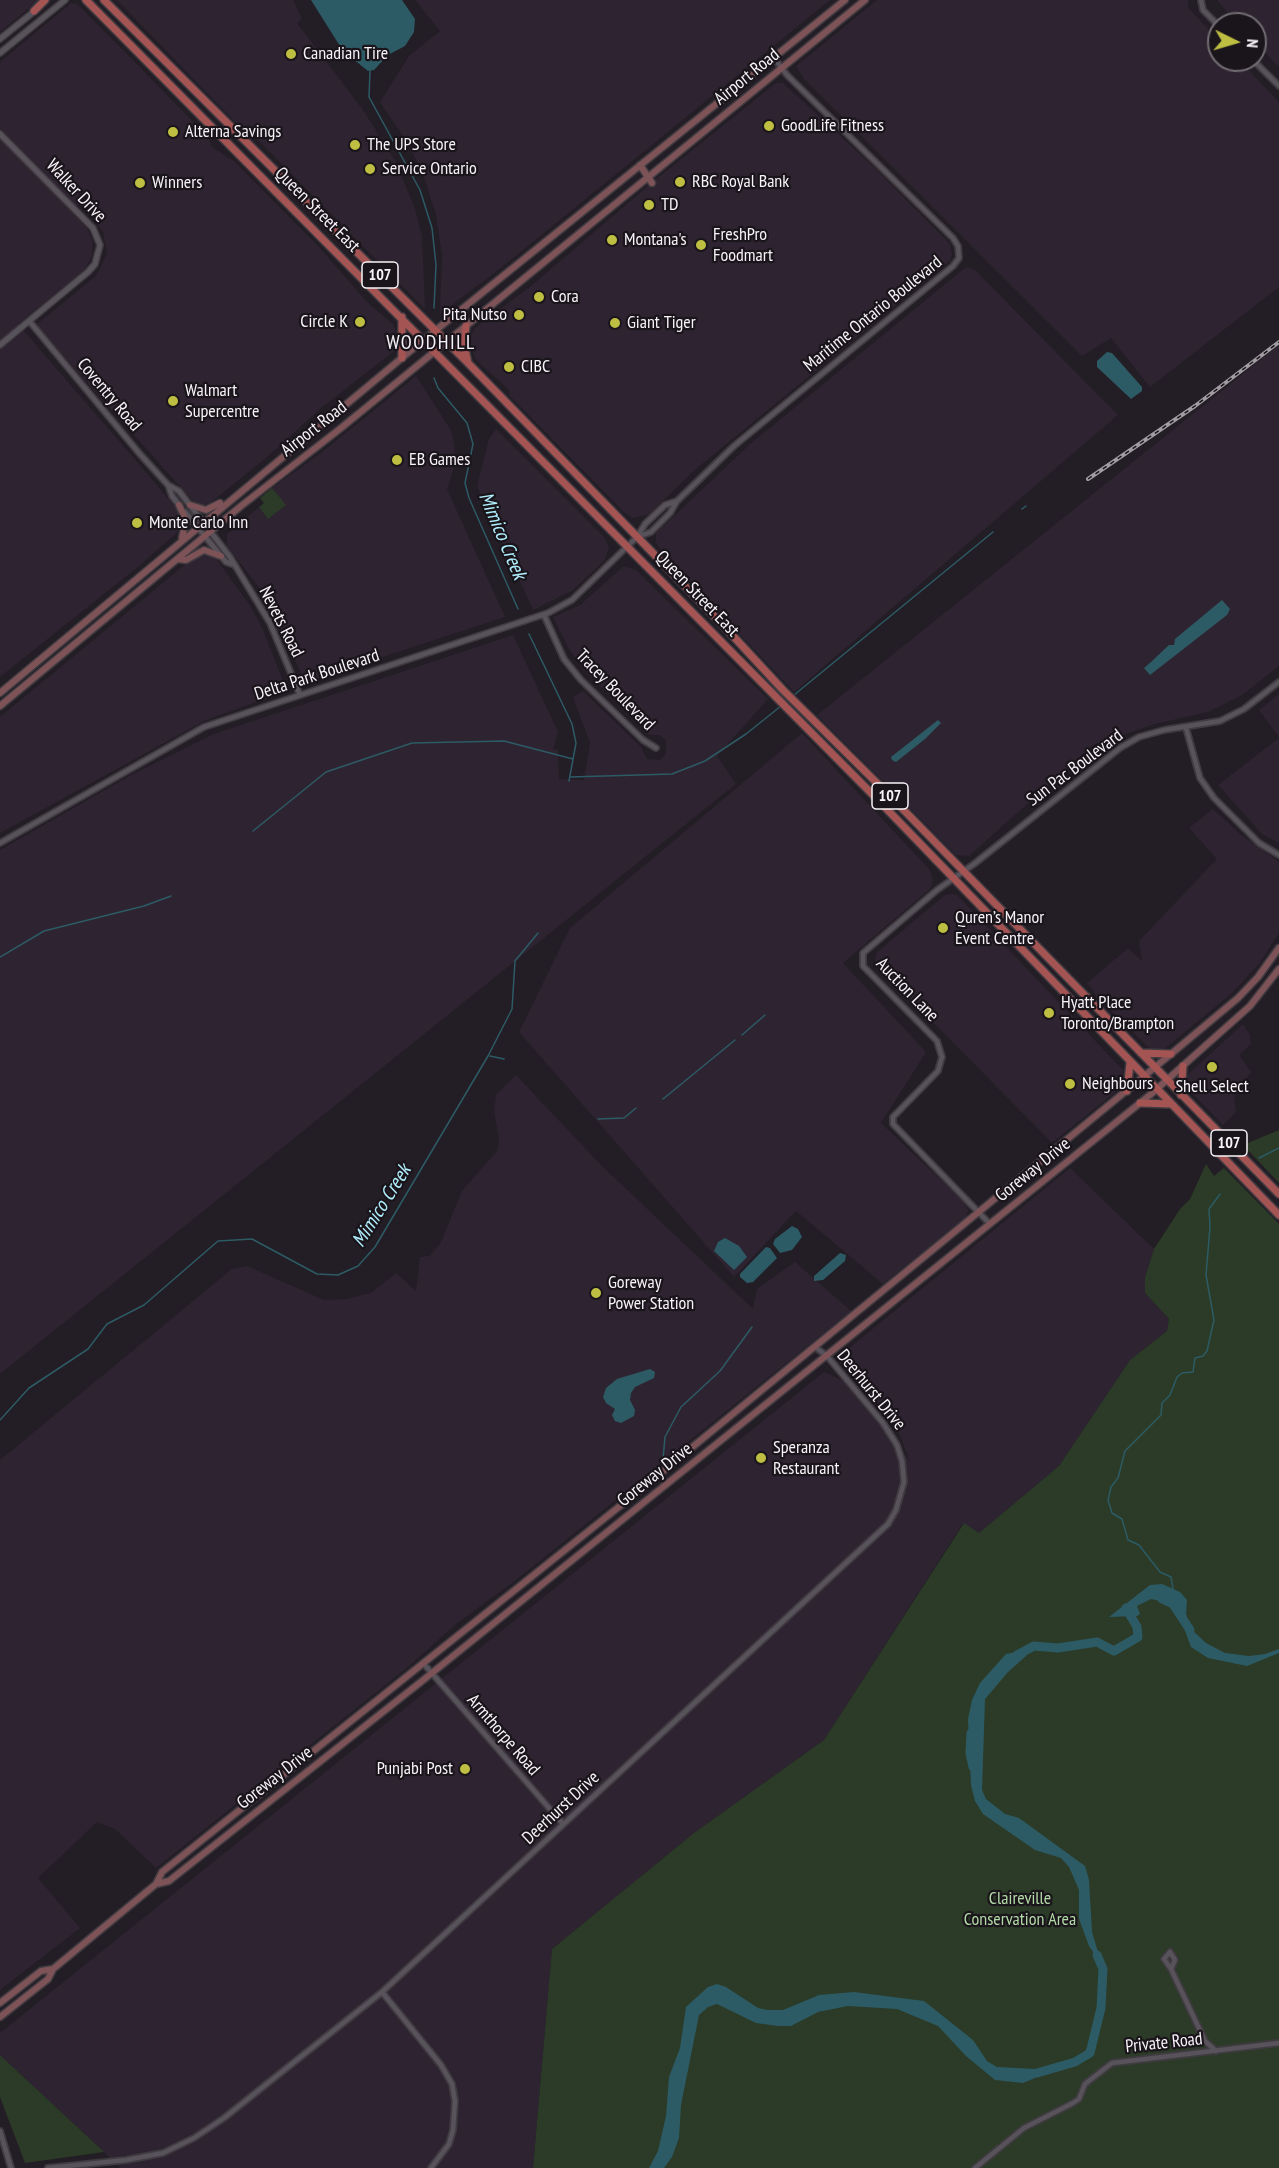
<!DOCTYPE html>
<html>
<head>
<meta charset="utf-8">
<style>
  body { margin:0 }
  #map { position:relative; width:1279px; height:2168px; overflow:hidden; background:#231d25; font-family:"PT Sans Narrow",sans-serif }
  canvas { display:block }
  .north { position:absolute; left:1207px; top:12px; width:60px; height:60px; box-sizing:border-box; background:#1a141b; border:2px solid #726d73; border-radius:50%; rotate:95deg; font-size:16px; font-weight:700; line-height:24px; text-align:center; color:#f7f3f8 }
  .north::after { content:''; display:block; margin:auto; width:21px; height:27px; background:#bebf42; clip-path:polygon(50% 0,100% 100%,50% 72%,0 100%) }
</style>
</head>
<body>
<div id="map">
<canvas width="1279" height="2168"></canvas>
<div class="north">N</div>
</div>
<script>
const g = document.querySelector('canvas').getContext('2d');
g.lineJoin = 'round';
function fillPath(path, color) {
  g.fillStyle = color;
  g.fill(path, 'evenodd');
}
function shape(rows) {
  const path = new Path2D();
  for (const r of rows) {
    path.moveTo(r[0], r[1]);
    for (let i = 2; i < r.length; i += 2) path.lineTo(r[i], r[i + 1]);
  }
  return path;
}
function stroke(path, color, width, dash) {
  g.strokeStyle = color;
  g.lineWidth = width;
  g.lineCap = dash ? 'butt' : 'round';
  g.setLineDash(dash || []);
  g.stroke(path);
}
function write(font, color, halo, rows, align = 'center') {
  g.font = font + ' "PT Sans Narrow",sans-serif';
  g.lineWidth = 4.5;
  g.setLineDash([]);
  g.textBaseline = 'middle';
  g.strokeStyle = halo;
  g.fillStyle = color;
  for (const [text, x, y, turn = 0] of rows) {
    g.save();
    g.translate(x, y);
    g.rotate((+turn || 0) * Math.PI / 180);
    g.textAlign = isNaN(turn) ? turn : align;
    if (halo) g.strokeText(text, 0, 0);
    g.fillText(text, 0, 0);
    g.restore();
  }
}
const built = shape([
  [0,0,39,0,0,32],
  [117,0,293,0,302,19,297,23,363,110,396,162,415,209,422,236,425,309,260,142,238,125],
  [415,0,830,0,502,267,440,314,442,255,436,215,422,171,405,139,380,102,409,56,440,31],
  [877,0,1188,0,1188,8,1219,40,1219,60,1239,60,1279,102,1279,287,1150,387,1111,338,1082,356,804,79,796,66],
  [1217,0,1279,0,1279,67,1255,42,1255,24,1237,24],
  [71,3,77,4,124,51,208,137,212,147,234,161,319,247,367,302,393,324,399,341,394,351,320,409,266,458,210,503,201,506,192,500,36,325,96,276,107,254,103,232,92,217,79,204,71,211,87,228,93,242,92,256,85,269,75,278,18,324,144,470,181,514,183,525,180,530,139,566,0,677,0,62],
  [776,83,783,83,875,168,950,244,952,255,950,261,697,468,648,515,632,518,624,512,553,440,510,396,509,390,476,360,470,345,471,335,476,327,531,286,655,180],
  [966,267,975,270,1118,415,794,692,660,549,656,542,656,533,749,445],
  [1279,345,1279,666,1242,695,1208,712,1155,724,1093,745,969,856,956,855,817,715],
  [416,376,452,432,455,451,453,471,447,489,505,617,305,682,265,595,227,546,227,534,259,507,268,519,285,505,272,488,321,453],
  [496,429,605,538,609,547,605,560,573,590,533,610,477,486,489,439],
  [204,554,215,557,251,607,263,630,287,691,206,720,0,833,0,717,193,558],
  [624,566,636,570,768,699,717,756,736,784,0,1374,0,850,133,774,214,734,513,635,558,732,553,749,558,750,559,779,584,780,590,743,573,697,583,691,641,747,647,759,660,760,666,754,666,740,659,735,650,735,584,670,569,649,553,617,580,605],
  [1279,694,1279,737,1259,710],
  [802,733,930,870,933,880,930,889,843,963,926,1052,881,1123,964,1202,968,1210,966,1217,883,1284,796,1211,734,1277,519,1032,570,928],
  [1279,738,1279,843,1262,834,1218,785],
  [1213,809,1240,834,1279,862,1279,933,1259,964,1232,993,1168,1046,1162,1050,1150,1049,1097,997,1090,986,1086,984,1128,948,1142,961,1139,941,1217,859,1189,828],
  [953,894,957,895,1123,1070,1124,1079,1119,1089,1052,1143,875,963,876,953,945,895],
  [1243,1024,1250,1035,1251,1044,1239,1055,1251,1072,1234,1096,1236,1112,1223,1125,1190,1091,1187,1075],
  [516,1075,601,1165,753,1309,757,1289,795,1262,851,1311,516,1580,456,1624,408,1667,156,1868,115,1829,97,1822,38,1878,80,1928,0,1990,0,1460,232,1269,247,1266,324,1300,346,1299,371,1293,396,1273,416,1291,420,1257,430,1256,441,1242,462,1191,497,1151,499,1140,494,1110,496,1095],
  [1070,1168,1154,1249,1145,1277,1145,1293,1169,1319,1167,1331,1130,1360,1059,1466,979,1533,963,1523,824,1740,694,1833,552,1949,533,2168,121,2168,0,2055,0,2033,824,1372,842,1380,910,1461,898,1431,842,1360,843,1353]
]);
const green = shape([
  [272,488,286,505,268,519,259,507,264,503,260,498],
  [1279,1130,1279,1183,1243,1145],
  [1206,1164,1214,1176,1224,1168,1279,1224,1279,2168,533,2168,552,1949,694,1833,824,1740,964,1523,979,1533,1059,1466,1130,1360,1167,1331,1169,1319,1145,1293,1145,1277,1154,1249,1180,1209,1190,1199],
  [0,2055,104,2152,25,2163,0,2097]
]);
const water = shape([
  [311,0,402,0,415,19,414,32,405,46,388,55,374,70,368,71,343,51],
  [1107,352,1112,353,1142,387,1142,391,1131,399,1097,367,1097,361],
  [1222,600,1230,609,1227,615,1150,675,1144,668,1151,662,1169,645,1174,645,1175,639],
  [938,720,941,723,925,739,896,762,892,760,891,757],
  [792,1226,798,1229,802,1237,792,1250,780,1253,773,1244,775,1239],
  [725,1238,739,1246,747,1257,734,1270,714,1251,718,1242],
  [766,1247,770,1248,777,1258,753,1282,747,1283,740,1277,740,1274],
  [840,1253,846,1255,845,1261,823,1280,814,1281,814,1276],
  [650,1369,655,1372,654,1378,635,1387,631,1393,630,1400,635,1410,634,1416,621,1423,615,1421,612,1415,615,1409,606,1403,603,1397,606,1388,617,1379],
  [1162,1584,1180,1592,1187,1600,1186,1615,1174,1604,1151,1599,1137,1606,1140,1614,1137,1616,1109,1617,1150,1585],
  [1186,1618,1192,1630,1206,1643,1225,1653,1249,1656,1265,1654,1279,1649,1279,1653,1247,1666,1208,1658,1191,1647,1184,1628,1183,1620],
  [1027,1650,1026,1656,1008,1672,985,1699,982,1790,986,1799,1005,1814,1019,1818,1085,1866,1089,1880,1092,1932,1102,1965,1089,1946,1079,1919,1079,1890,1069,1867,1061,1858,1035,1850,983,1814,975,1801,971,1785,968,1719,972,1700,980,1683,1006,1654],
  [717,1984,726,1987,758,2008,768,2010,783,2010,819,1995,854,1992,924,2001,973,2040,987,2061,997,2067,1054,2070,1023,2083,995,2080,966,2056,938,2026,897,2009,848,2006,818,2012,791,2026,778,2026,756,2023,717,2004,708,2007,699,2015,681,2105,679,2138,672,2157,664,2168,649,2168,658,2151,666,2116,669,2077,680,2048,686,2007,708,1987]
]);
const stream = shape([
  [370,71,369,97,420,190,432,228,436,265,434,308],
  [434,378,438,388,467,423,473,444,465,483,469,498,518,609],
  [1022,509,1026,506],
  [529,634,572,724,576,743,569,781],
  [794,695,993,532],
  [570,777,672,774,705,761,746,734,781,706],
  [253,831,326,772,412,743,504,741,573,759],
  [0,957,44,931,144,906,171,896],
  [742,1035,765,1015],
  [490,1056,504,1059],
  [663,1099,735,1040],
  [598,1119,624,1118,636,1108],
  [1259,1158,1279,1148],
  [0,1420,29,1388,88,1349,107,1324,144,1305,218,1241,252,1239,317,1274,338,1275,358,1266,375,1247,488,1056,512,1009,515,961,538,933],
  [663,1459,665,1437,681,1407,720,1371,752,1327],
  [1173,1589,1171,1577,1160,1572,1139,1545,1128,1540,1122,1519,1112,1513,1108,1500,1111,1487,1118,1478,1125,1451,1161,1415,1162,1403,1170,1395,1177,1377,1182,1373,1193,1372,1195,1358,1203,1356,1207,1351,1214,1320,1206,1275,1210,1227,1209,1209,1220,1194],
  [1186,1615,1186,1618]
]);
const river = shape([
  [1162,1599,1173,1604,1190,1630],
  [1017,1655,1034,1646,1058,1648,1097,1642,1114,1651,1138,1637,1137,1627,1126,1608],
  [971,1733,970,1753,973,1767],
  [1037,2073,1075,2062,1090,2053,1101,2008,1103,1969,1097,1955]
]);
const minor = shape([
  [1201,0,1203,10,1219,26],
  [1253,60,1279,86],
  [30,322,139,453,168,485,179,491,230,557,270,623,300,695],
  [168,485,172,496,179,505],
  [185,512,226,562,232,564],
  [637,537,651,532,670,513,677,501,734,446,953,266,959,258,958,246,953,238,787,75,774,58],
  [544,615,564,659,581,680,643,740,656,748],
  [1186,728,1200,778,1214,798,1259,843,1279,855],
  [0,843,204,727,548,613,572,600,637,537,645,524,665,505,677,501],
  [990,1224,893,1124,893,1117,938,1071,942,1057,937,1041,863,966,863,953,937,890,974,864,1120,748,1139,737,1164,730,1220,721,1244,709,1279,682],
  [423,1663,563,1824],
  [1171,1969,1164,1959,1170,1952,1175,1960,1171,1969,1205,2041,1216,2051],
  [382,1992,441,2065,452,2084,455,2101,453,2130,449,2144,431,2168],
  [0,2131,11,2168],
  [48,2168,126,2160,163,2153,194,2138,224,2118,382,1992,888,1524,896,1510,904,1482,902,1461,897,1445,883,1423,827,1356,815,1347],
  [975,2168,1024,2128,1073,2103,1079,2099,1085,2084,1112,2063,1279,2043]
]);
const tertiary = shape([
  [0,39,36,10],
  [0,53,65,0],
  [0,134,93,228,100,245,95,264,88,272,0,345]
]);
const secondary = shape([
  [640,165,652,183],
  [179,505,186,520,182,538],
  [190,505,206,510,220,503],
  [177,559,186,560,204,550,221,556],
  [0,693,415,347,845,0],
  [0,706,241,506,341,428,865,0],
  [156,1884,169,1881,422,1681,1150,1095,1250,1006,1279,969],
  [0,2003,41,1971,53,1969],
  [0,2017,48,1979,53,1969,156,1884,162,1872,645,1486,1171,1054,1238,998,1258,977,1279,948]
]);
const primary = shape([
  [86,0,879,801,1279,1215],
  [104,0,468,363,721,623,783,690,890,796,1279,1194],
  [34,11,45,0],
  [402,317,402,358],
  [466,326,464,344,468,363],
  [1141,1053,1171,1054],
  [1127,1091,1130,1063],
  [1181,1095,1183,1066],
  [1140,1103,1170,1104]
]);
const rail = shape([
  [1088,479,1195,406,1279,342]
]);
const markers = [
  [291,54,6,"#bebf42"],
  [769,126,6,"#bebf42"],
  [173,132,6,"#bebf42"],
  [355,145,6,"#bebf42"],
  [370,169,6,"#bebf42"],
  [680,182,6,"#bebf42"],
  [140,183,6,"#bebf42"],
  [649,205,6,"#bebf42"],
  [612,240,6,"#bebf42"],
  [701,245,6,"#bebf42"],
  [539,297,6,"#bebf42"],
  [519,315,6,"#bebf42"],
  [360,322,6,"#bebf42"],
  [615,323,6,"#bebf42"],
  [509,367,6,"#bebf42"],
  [173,401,6,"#bebf42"],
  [397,460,6,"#bebf42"],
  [137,523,6,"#bebf42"],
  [943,928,6,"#bebf42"],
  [1049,1013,6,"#bebf42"],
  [1212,1067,6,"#bebf42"],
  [1070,1084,6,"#bebf42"],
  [596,1293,6,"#bebf42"],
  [761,1458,6,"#bebf42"],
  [465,1769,6,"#bebf42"]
];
const shields = [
  [380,275,36],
  [890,796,36],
  [1229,1143,36]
];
const shieldNames = [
  ["107",380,275],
  ["107",890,796],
  ["107",1229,1143]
];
const poiNames = [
  ["Canadian Tire",303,54],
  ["GoodLife Fitness",781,126],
  ["Alterna Savings",185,132],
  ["The UPS Store",367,145],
  ["Service Ontario",382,169],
  ["RBC Royal Bank",692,182],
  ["Winners",152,183],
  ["TD",661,205],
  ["FreshPro",713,235],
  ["Foodmart",713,256],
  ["Montana's",624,240],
  ["Cora",551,297],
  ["Pita Nutso",507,315,"right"],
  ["Circle K",348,322,"right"],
  ["Giant Tiger",627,323],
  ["CIBC",521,367],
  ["Walmart",185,391],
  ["Supercentre",185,412],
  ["EB Games",409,460],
  ["Monte Carlo Inn",149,523],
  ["Quren’s Manor",955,918],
  ["Event Centre",955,939],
  ["Hyatt Place",1061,1003],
  ["Toronto/Brampton",1061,1024],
  ["Neighbours",1082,1084],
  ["Shell Select",1212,1087,"center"],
  ["Goreway",608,1283],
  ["Power Station",608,1304],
  ["Speranza",773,1448],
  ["Restaurant",773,1469],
  ["Punjabi Post",453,1769,"right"]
];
const streetNames = [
  ["Airport Road",747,77,-39],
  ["Walker Drive",76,191,47],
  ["Queen Street East",317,210,45],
  ["Maritime Ontario Boulevard",873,314,-39],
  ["Coventry Road",109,395,50],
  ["Airport Road",314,429,-38],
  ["Queen Street East",697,594,46],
  ["Nevets Road",281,622,63],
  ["Delta Park Boulevard",317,675,-18],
  ["Tracey Boulevard",615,690,46],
  ["Sun Pac Boulevard",1075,768,-37],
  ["Auction Lane",907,990,46],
  ["Goreway Drive",1033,1170,-39],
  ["Deerhurst Drive",871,1390,51],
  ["Goreway Drive",655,1475,-39],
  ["Armthorpe Road",503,1735,49],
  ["Goreway Drive",275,1778,-38],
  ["Deerhurst Drive",561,1808,-43],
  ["Private Road",1164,2043,-6]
];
const parkNames = [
  ["Claireville",1020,1899],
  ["Conservation Area",1020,1920]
];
const neighbourhoodNames = [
  ["WOODHILL",431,343]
];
const waterNames = [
  ["Mimico Creek",502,536,67],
  ["Mimico Creek",382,1206,-58]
];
fillPath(built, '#2e2431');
fillPath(green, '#2b3b27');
fillPath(water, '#2d5b65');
stroke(stream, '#2d5b65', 1.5);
stroke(river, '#2d5b65', 9);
stroke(minor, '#403b41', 8);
stroke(tertiary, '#403b41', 8);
stroke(secondary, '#403b41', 9);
stroke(primary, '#403b41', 10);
stroke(minor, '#58525a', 4.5);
stroke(tertiary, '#58525a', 5);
stroke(secondary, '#7e5357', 6);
stroke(primary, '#a45453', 7);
stroke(rail, '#a19ca2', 4);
stroke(rail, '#1a141b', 1.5, [4.5]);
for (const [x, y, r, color] of markers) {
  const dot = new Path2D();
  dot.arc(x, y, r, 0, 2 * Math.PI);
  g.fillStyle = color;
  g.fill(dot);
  stroke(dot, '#1a141b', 2);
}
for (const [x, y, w] of shields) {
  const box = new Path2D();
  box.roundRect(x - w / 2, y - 13, w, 26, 4.5);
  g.fillStyle = '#1a141b';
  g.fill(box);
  stroke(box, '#f7f3f8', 1.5);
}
write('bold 16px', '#f7f3f8', null, shieldNames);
write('18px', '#f7f3f8', '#1a141b', poiNames, 'left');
write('18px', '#f7f3f8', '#1a141b', streetNames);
write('18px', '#b2daa6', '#1a141b', parkNames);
g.letterSpacing = '1.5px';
write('20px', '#f7f3f8', '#1a141b', neighbourhoodNames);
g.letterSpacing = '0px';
write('italic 20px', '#b0effd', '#1a141b', waterNames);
</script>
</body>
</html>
